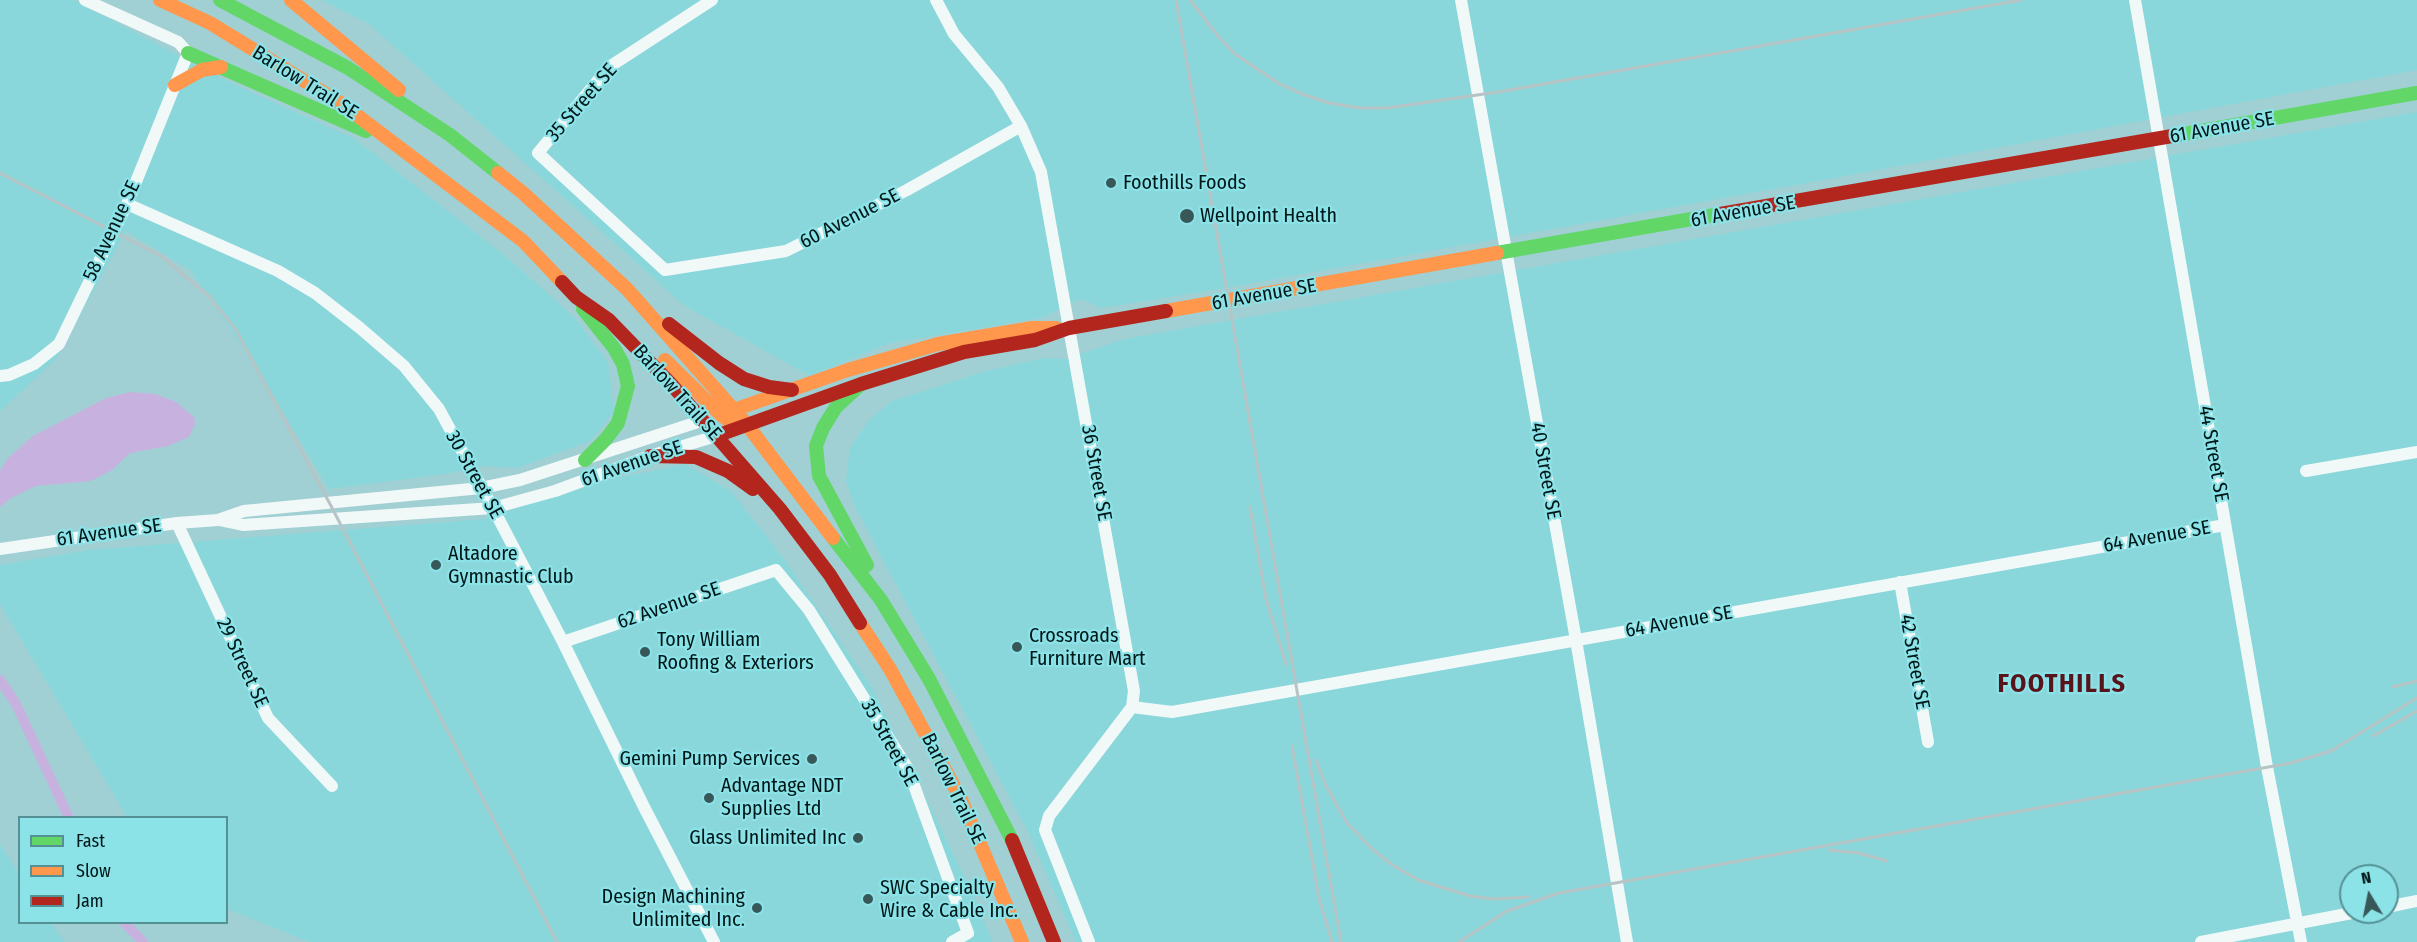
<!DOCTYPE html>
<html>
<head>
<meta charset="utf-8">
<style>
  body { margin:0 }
  #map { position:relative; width:2417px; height:942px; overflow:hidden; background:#a0d0d3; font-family:"Fira Sans Condensed",sans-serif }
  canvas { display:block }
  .legend { position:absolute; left:18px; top:816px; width:210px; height:108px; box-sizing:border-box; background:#8be3e8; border:2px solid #539194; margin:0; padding:8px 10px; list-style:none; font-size:18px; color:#001617 }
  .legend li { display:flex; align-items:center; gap:12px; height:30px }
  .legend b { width:30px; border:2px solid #539194 }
  .north { position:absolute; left:2339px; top:864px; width:60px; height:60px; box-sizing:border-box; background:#8be3e8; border:2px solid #539194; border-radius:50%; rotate:350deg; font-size:16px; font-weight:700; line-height:24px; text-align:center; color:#001617 }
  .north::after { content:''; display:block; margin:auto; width:21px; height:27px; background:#385759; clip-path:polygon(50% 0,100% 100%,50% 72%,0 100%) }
</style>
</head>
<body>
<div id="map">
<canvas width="2417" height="942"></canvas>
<ul class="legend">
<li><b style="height:8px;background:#63d668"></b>Fast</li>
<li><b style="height:8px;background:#ff974d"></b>Slow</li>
<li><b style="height:8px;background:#b3261e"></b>Jam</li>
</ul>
<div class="north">N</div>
</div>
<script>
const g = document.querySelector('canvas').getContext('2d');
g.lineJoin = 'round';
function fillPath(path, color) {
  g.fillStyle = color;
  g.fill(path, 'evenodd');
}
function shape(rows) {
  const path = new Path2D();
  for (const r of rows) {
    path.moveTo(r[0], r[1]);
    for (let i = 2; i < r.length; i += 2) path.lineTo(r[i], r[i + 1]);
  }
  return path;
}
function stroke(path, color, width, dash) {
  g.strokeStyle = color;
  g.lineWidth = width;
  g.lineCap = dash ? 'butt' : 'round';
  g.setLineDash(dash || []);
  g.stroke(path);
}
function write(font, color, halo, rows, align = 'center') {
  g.font = font + ' "Fira Sans Condensed",sans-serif';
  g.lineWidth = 4.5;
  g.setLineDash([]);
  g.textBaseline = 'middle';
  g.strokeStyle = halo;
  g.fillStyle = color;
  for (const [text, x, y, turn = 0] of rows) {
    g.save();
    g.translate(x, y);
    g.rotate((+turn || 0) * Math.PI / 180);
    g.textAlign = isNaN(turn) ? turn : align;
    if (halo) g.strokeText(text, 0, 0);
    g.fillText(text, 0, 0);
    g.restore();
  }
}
const built = shape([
  [0,0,73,0,229,82,355,139,503,254,574,317,608,363,614,412,590,441,518,468,482,466,446,474,329,489,252,361,190,270,126,231,56,359,0,411],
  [322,0,2417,0,2417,70,1807,183,1220,289,1101,308,1081,299,1041,318,890,343,810,376,685,306,369,24],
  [2417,112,2417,942,1076,942,1028,832,883,560,853,502,846,481,850,448,869,420,892,401,986,371,1044,358,1066,359,1124,339],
  [2351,876,2387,876,2387,912,2351,912],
  [685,464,731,491,784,559,871,686,978,904,992,942,310,942,227,909,226,818,127,817,0,604,0,565,88,550,484,519,598,482],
  [0,844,19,874,20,922,51,923,65,942,0,942]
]);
const water = shape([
  [130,392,155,394,176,402,194,417,195,424,189,437,168,446,130,453,112,470,91,481,36,486,11,498,0,507,0,471,7,459,33,436,106,398]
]);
const canal = shape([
  [0,680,16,704,69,818],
  [124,922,143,942]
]);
const street = shape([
  [712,0,609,67,538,153,665,270,786,251,907,190,1021,126],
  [936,0,954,34,998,87,1021,126,1041,172,1134,691,1132,707,1049,816,1045,830,1089,942],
  [1461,0,1576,640,1627,942],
  [2135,0,2267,767,2301,942],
  [127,204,278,271,315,293,360,328,404,366,439,409,493,508,563,642,644,807,714,942],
  [0,376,9,375,34,364,59,344,127,204,188,53,178,42,85,0],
  [2306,471,2417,452],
  [219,520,243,525,493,508,555,491,650,456,716,436],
  [177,523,268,718,332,786],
  [0,549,177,523,218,520,244,511,481,488,520,480,704,420],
  [1900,582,1928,742],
  [563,642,776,570,809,610,908,769,968,933,952,942],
  [1132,707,1172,712,2225,525],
  [2387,907,2417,901],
  [2201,942,2357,912]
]);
const fast = shape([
  [220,0,348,68,450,135,498,173],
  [188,53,366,131],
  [2178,135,2417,93],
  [1497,253,1720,214],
  [583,309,614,348,623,364,628,386,618,423,606,439,585,460],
  [861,384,836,407,823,428,816,446,819,476,867,565],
  [833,538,881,600,929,679,1012,840]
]);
const slow = shape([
  [160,0,210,23,342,104,523,241,562,282],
  [291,0,399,90],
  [175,85,202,70,221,67],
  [498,173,523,193,627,289,748,426,833,538],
  [1166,311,1497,253],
  [665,360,721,415,737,426],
  [722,414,848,370,938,344,1032,328,1056,328],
  [860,623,890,669,960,797,1022,942]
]);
const jam = shape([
  [1720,214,2178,135],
  [562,282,576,297,609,320,671,384,780,509,830,575,860,623],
  [669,324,719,363,744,379,769,387,792,390],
  [716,436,861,384,964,352,1035,340,1069,328,1166,311],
  [650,456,696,457,728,471,753,489],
  [1012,840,1054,942]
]);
const rail = shape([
  [1176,0,1341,942],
  [1190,0,1218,36,1235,54,1278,83,1302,94,1329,103,1360,108,1387,108,1498,92,2021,0],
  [0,173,161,256,209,296,236,330,330,504,557,942],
  [1250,507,1266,599,1286,664],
  [2393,687,2417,681],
  [2373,736,2417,711],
  [1292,746,1319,898,1332,942],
  [1316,760,1325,784,1347,823,1372,849,1391,864,1418,880,1470,896,1492,899,1529,897],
  [1829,850,1859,853,1887,861],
  [1459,942,1507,911,1559,893,2291,763,2331,751,2417,698]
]);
const markers = [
  [1111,183,6,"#385759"],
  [1187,216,8,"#385759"],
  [436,565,6,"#385759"],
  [1017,647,6,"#385759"],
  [645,652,6,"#385759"],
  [812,759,6,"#385759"],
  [709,798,6,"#385759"],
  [858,838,6,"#385759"],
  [868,899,6,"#385759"],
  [757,908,6,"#385759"]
];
const streetNames = [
  ["Barlow Trail SE",305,83,32],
  ["35 Street SE",582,103,-49],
  ["61 Avenue SE",2222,128,-10],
  ["61 Avenue SE",1743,212,-10],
  ["60 Avenue SE",850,219,-27],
  ["58 Avenue SE",112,231,-65],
  ["61 Avenue SE",1264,295,-10],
  ["Barlow Trail SE",677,393,48],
  ["44 Street SE",2213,454,80],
  ["61 Avenue SE",632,464,-19],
  ["40 Street SE",1545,471,80],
  ["36 Street SE",1096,473,80],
  ["30 Street SE",474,475,61],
  ["61 Avenue SE",109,533,-8],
  ["64 Avenue SE",2157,537,-10],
  ["62 Avenue SE",669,606,-19],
  ["64 Avenue SE",1679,622,-10],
  ["42 Street SE",1914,662,80],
  ["29 Street SE",242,663,65],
  ["35 Street SE",889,743,61],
  ["Barlow Trail SE",953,789,64]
];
const poiNames = [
  ["Foothills Foods",1123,183],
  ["Wellpoint Health",1200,216],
  ["Altadore",448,554],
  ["Gymnastic Club",448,577],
  ["Crossroads",1029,636],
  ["Furniture Mart",1029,659],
  ["Tony William",657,640],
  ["Roofing & Exteriors",657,663],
  ["Gemini Pump Services",800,759,"right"],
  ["Advantage NDT",721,786],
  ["Supplies Ltd",721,809],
  ["Glass Unlimited Inc",846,838,"right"],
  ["SWC Specialty",880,888],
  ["Wire & Cable Inc.",880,911],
  ["Design Machining",745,897,"right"],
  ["Unlimited Inc.",745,920,"right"]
];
const districtNames = [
  ["FOOTHILLS",2062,685]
];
fillPath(built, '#8ad7db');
fillPath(water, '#c7b2df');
stroke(canal, '#c7b2df', 10);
stroke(street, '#f1f8f8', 12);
stroke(fast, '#63d668', 14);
stroke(slow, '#ff974d', 14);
stroke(jam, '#b3261e', 14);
stroke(rail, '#b6c4c5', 3);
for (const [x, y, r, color] of markers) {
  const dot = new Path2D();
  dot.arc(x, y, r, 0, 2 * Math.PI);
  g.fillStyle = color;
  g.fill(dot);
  stroke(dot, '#8be3e8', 2);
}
write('20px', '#001617', '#8be3e8', streetNames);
write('20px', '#001617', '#8be3e8', poiNames, 'left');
g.letterSpacing = '1.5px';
write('bold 26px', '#59141b', '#8be3e8', districtNames);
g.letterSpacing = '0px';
</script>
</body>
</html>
